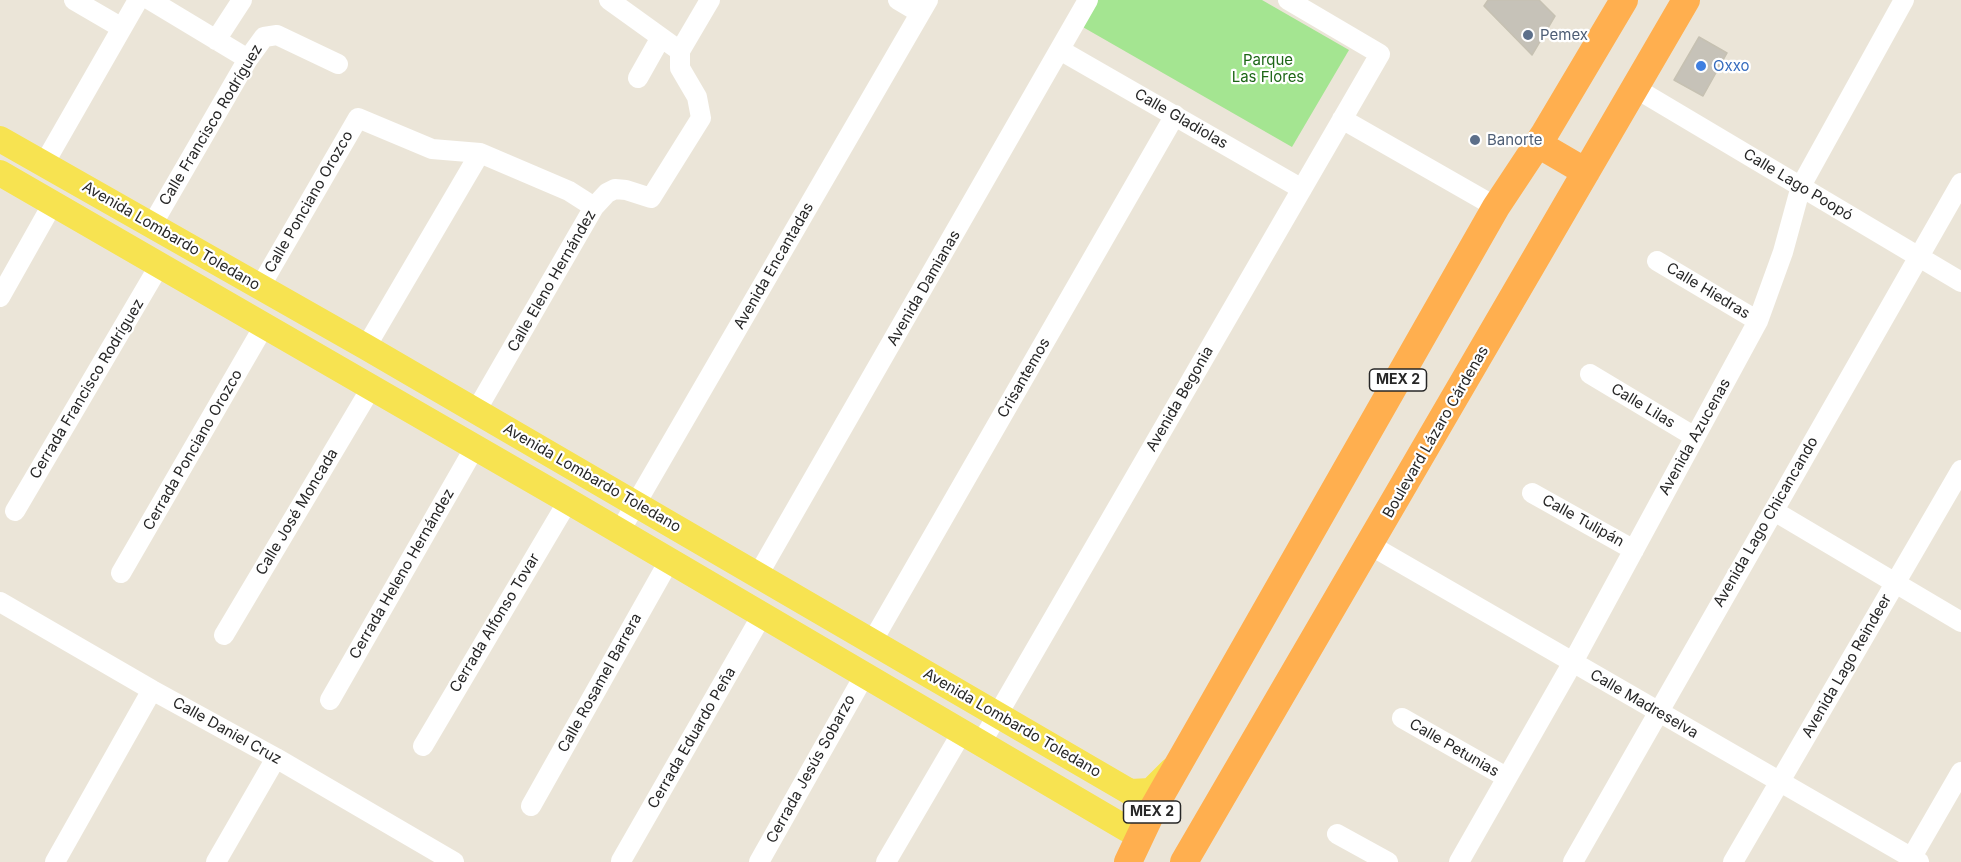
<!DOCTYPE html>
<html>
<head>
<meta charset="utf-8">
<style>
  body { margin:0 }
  canvas { display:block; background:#ebe5d8 }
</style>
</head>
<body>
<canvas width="1961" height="862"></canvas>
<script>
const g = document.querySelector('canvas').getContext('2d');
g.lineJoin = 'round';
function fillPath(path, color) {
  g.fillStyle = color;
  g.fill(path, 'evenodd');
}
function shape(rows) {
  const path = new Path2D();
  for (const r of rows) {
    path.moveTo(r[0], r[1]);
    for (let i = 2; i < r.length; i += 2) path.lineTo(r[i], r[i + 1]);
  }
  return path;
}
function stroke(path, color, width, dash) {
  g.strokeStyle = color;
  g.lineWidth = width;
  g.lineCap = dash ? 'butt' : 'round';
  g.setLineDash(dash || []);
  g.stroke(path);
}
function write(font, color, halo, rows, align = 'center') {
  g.font = font + ' Inter,sans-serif';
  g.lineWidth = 4.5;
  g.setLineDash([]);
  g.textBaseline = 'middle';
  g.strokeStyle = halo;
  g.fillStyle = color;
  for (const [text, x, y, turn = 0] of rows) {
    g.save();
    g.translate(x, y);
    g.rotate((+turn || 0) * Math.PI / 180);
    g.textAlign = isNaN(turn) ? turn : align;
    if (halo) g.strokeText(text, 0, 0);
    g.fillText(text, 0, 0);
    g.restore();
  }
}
const green = shape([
  [1096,0,1262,0,1349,50,1292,147,1081,26]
]);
const building = shape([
  [1488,0,1539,0,1555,16,1532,55,1484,6,1488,0],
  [1699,37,1727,53,1703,96,1674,80,1699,37]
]);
const minor = shape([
  [74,0,122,28],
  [150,0,248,59],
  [609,0,680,51],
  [898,0,920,13],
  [216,40,242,0],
  [1060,50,1302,189],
  [638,78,660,39],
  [1635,88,1961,282],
  [1342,119,1496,207],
  [44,164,138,0],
  [152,225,248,59,264,37,277,35,338,64],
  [1657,261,1758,321],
  [260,287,358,118,432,149,480,153,569,191,594,207],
  [0,297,53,203],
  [366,347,480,153],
  [1590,374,1695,437],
  [476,411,594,207,607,193,615,189,626,190,651,198,701,118,697,97,680,68,680,51,710,0],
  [1532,493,1634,550],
  [15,511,159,266],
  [1774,511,1961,622],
  [620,531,928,0],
  [1370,545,1919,862],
  [121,573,264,326],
  [758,575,1088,0],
  [0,602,152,690,276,758,454,862],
  [224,635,371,388],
  [872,642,1175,115],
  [330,700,475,447],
  [1402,718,1506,777],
  [980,745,1380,54,1288,0],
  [423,746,568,501],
  [531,806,669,561],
  [1337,834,1388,862],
  [621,861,762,615],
  [55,862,152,690],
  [216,862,276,758],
  [759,862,864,676],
  [886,862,961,734],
  [1459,862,1573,662,1758,321,1783,252,1801,186,1904,0],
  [1573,862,1961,183],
  [1733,862,1961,470],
  [1909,862,1961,772]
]);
const major = shape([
  [0,139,366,347,1130,792,1151,791,1172,770],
  [0,173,568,501,1127,829]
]);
const highway = shape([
  [1538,144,1586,172],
  [1128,862,1154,807,1496,207,1545,133,1624,0],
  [1184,862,1686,0]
]);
const markers = [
  [1528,35,6,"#5c6f8a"],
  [1701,66,6,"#3f7fe0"],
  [1475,140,6,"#5c6f8a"]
];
const shields = [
  [1398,380,57],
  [1152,812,57]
];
const shieldNames = [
  ["MEX 2",1398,380],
  ["MEX 2",1152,812]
];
const serviceNames = [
  ["Pemex",1540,35],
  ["Banorte",1487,140]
];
const parkNames = [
  ["Parque",1268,60],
  ["Las Flores",1268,77]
];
const shopNames = [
  ["Oxxo",1713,66]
];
const streetNames = [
  ["Calle Gladiolas",1181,119,30],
  ["Calle Francisco Rodríguez",211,125,-59],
  ["Calle Lago Poopó",1798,185,31],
  ["Calle Ponciano Orozco",309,202,-60],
  ["Avenida Lombardo Toledano",171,236,30],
  ["Avenida Encantadas",774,266,-60],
  ["Calle Eleno Hernández",552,281,-60],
  ["Avenida Damianas",924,288,-60],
  ["Calle Hiedras",1708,291,31],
  ["Crisantemos",1024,378,-60],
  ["Cerrada Francisco Rodríguez",87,389,-59],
  ["Avenida Begonia",1180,399,-60],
  ["Calle Lilas",1643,406,31],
  ["Boulevard Lázaro Cárdenas",1436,432,-60],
  ["Avenida Azucenas",1695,437,-61],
  ["Cerrada Ponciano Orozco",193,450,-60],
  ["Avenida Lombardo Toledano",592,478,30],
  ["Calle José Moncada",297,512,-59],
  ["Calle Tulipán",1583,521,29],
  ["Avenida Lago Chicancando",1766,522,-60],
  ["Cerrada Heleno Hernández",402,574,-60],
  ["Cerrada Alfonso Tovar",495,623,-59],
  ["Avenida Lago Reindeer",1847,666,-60],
  ["Calle Rosamel Barrera",600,683,-61],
  ["Calle Madreselva",1644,704,30],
  ["Avenida Lombardo Toledano",1012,723,30],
  ["Calle Daniel Cruz",227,731,29],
  ["Cerrada Eduardo Peña",692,738,-60],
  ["Calle Petunias",1454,748,30],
  ["Cerrada Jesús Sobarzo",811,769,-61]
];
fillPath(green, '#a4e591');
fillPath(building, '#c6c2b8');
stroke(building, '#c6c1b2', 1.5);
stroke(minor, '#fff', 20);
stroke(major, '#f7e351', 26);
stroke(highway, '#ffaf4f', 28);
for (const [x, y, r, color] of markers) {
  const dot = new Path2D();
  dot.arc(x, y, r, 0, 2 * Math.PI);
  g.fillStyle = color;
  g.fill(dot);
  stroke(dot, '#fff', 2);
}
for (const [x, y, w] of shields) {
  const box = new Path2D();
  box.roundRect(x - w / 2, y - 11, w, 22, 4.5);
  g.fillStyle = '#fff';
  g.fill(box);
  stroke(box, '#272727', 1.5);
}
write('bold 14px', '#272727', null, shieldNames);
write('15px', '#4e5e75', '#fff', serviceNames, 'left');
write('15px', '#1d6616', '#fff', parkNames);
write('15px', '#366cbe', '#fff', shopNames, 'left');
write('15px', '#272727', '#fff', streetNames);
</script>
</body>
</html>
